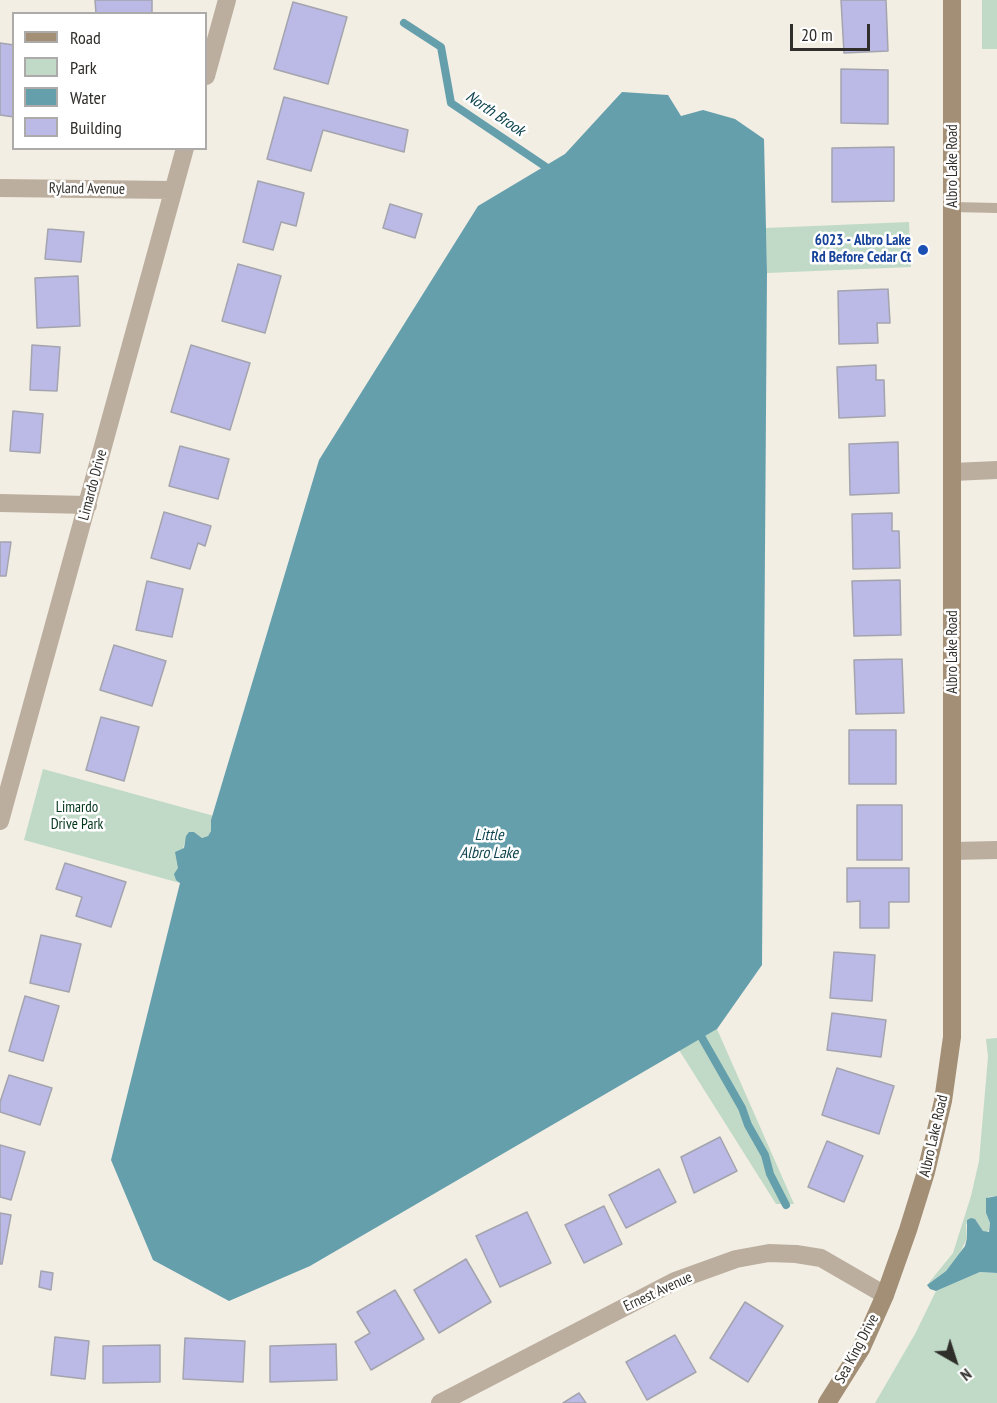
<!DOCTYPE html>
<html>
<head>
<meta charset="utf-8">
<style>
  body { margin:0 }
  #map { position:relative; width:997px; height:1403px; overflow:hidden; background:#f2eee4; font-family:"PT Sans Narrow",sans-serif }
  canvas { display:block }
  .legend { position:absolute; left:12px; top:12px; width:195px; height:138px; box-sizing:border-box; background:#fff; border:2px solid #acabaa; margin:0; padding:8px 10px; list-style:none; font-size:18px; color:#302e2a }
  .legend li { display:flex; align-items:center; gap:12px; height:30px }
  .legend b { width:30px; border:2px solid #acabaa }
  .north { position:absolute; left:925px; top:1331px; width:60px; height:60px; -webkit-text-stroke:4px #fff; paint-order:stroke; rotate:141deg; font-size:16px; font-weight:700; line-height:24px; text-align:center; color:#302e2a }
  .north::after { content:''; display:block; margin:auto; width:21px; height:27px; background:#302e2a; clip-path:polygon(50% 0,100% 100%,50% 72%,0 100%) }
  .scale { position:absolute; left:790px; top:24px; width:80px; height:27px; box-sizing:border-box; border:3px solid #302e2a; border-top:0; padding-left:8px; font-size:18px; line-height:21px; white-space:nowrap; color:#302e2a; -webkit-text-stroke:4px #fff; paint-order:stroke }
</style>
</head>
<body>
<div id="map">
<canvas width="997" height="1403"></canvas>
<ul class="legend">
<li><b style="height:8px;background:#a38f76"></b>Road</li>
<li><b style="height:16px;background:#c0dac7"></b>Park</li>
<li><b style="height:16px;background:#669fac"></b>Water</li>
<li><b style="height:16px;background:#bbb9e6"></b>Building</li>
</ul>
<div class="north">N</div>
<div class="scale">20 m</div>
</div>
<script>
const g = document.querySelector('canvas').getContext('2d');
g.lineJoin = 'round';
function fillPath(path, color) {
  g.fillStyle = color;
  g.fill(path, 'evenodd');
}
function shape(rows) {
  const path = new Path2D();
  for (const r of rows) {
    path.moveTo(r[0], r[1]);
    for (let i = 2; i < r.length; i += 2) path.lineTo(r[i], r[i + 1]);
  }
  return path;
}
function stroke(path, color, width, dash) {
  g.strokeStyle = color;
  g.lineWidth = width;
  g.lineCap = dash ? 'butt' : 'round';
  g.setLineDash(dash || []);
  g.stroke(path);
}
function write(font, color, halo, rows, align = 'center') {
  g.font = font + ' "PT Sans Narrow",sans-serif';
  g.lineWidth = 5;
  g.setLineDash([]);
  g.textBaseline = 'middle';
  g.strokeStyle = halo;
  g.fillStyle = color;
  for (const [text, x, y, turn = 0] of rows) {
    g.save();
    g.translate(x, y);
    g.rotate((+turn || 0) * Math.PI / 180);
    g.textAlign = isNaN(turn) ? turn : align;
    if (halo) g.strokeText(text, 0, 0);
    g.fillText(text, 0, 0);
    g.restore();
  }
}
const green = shape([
  [982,0,997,0,997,49,982,49],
  [909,222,911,267,767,273,766,228],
  [43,769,214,816,211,820,211,831,208,836,202,838,194,832,185,841,183,849,177,851,180,883,24,840],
  [717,1029,794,1204,776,1204,679,1050],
  [997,1038,997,1196,988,1197,986,1213,990,1223,989,1230,986,1233,983,1231,975,1219,966,1224,967,1238,960,1253,946,1271,927,1285,953,1253,971,1196,979,1161,988,1057,986,1039],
  [980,1272,997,1273,997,1403,875,1403,915,1334,936,1291]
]);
const water = shape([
  [622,92,668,95,681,116,703,110,735,119,764,139,767,273,762,965,717,1029,310,1266,229,1301,153,1260,111,1160,180,883,176,880,174,874,178,868,175,852,184,848,186,836,189,832,194,832,202,838,208,836,211,831,211,820,319,460,478,206,565,154],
  [997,1196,997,1273,980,1272,936,1291,930,1289,927,1285,946,1271,965,1246,967,1238,967,1220,971,1218,975,1219,983,1231,989,1232,990,1223,986,1213,986,1198]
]);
const stream = shape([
  [404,23,441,47,451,103,546,167],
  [702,1038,742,1108,748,1125,765,1155,770,1174,786,1205]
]);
const building = shape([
  [95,0,152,0,152,14,96,14,95,0],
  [841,0,886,0,888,51,844,53,841,0],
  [293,2,347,17,328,84,274,69,293,2],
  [0,43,14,45,14,117,0,115,0,43],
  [841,69,888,70,888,124,841,123,841,69],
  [284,97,408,130,404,152,323,130,311,171,267,159,284,97],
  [894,147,894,201,832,202,832,148,894,147],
  [258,181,304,193,296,226,281,222,273,250,243,242,258,181],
  [390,204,422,214,415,238,383,228,390,204],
  [48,229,84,232,81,262,45,259,48,229],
  [238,264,281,276,265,333,222,321,238,264],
  [78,276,80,326,37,328,35,278,78,276],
  [888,289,890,323,877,323,878,343,839,344,838,291,888,289],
  [32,345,60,347,57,391,30,390,32,345],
  [191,345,250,363,230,430,171,412,191,345],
  [876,365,876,380,884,380,885,416,839,418,837,367,876,365],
  [13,411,43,414,40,453,10,451,13,411],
  [898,442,899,493,850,495,849,444,898,442],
  [180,446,229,459,218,499,169,486,180,446],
  [164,512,211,526,205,546,198,543,190,569,151,558,164,512],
  [892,513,892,531,899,531,900,568,853,569,852,514,892,513],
  [0,542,11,542,6,576,0,576,0,542],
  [900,580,901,635,854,636,852,581,900,580],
  [147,581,183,589,172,637,136,630,147,581],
  [114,645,166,661,152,706,100,690,114,645],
  [902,659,904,713,856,714,854,660,902,659],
  [101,717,139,727,124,781,86,770,101,717],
  [849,730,896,730,896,784,849,784,849,730],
  [857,805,902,805,902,860,857,860,857,805],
  [65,863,126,882,111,927,76,916,82,897,56,889,65,863],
  [847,868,909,868,909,902,889,902,889,928,860,928,860,901,847,902,847,868],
  [41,935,81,944,69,992,30,983,41,935],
  [834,952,875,955,872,1001,830,998,834,952],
  [25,996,59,1006,43,1061,9,1051,25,996],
  [832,1013,886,1020,881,1057,827,1050,832,1013],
  [837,1068,894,1086,879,1134,822,1115,837,1068],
  [9,1075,52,1088,40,1125,0,1112,0,1102,9,1075],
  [720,1137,737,1171,694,1193,681,1157,720,1137],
  [827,1141,863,1156,844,1202,808,1187,827,1141],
  [0,1145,25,1152,11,1200,0,1197,0,1145],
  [659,1169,676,1202,626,1228,609,1195,659,1169],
  [604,1206,622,1244,584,1263,565,1225,604,1206],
  [527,1212,551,1263,500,1287,476,1236,527,1212],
  [0,1213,11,1215,2,1264,0,1264,0,1213],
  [466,1259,491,1302,439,1333,414,1290,466,1259],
  [41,1271,53,1273,51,1290,39,1287,41,1271],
  [395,1290,424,1339,371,1370,355,1342,370,1333,357,1312,395,1290],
  [745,1302,783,1326,748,1382,710,1358,745,1302],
  [675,1335,696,1372,647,1400,626,1362,675,1335],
  [55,1337,89,1341,85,1379,51,1375,55,1337],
  [185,1338,245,1341,243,1382,183,1379,185,1338],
  [336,1344,337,1380,270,1382,270,1346,336,1344],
  [160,1345,160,1382,103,1383,103,1346,160,1345],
  [579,1393,586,1403,563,1403,579,1393]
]);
const lane = shape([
  [953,207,997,208]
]);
const street = shape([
  [206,76,227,0],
  [0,188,173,190],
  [953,472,997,470],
  [0,503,88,505],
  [0,821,185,148],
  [953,851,997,850],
  [440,1403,675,1281,736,1259,769,1253,796,1254,821,1258,885,1295]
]);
const secondary = shape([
  [827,1403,861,1349,885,1295,908,1230,926,1172,943,1101,952,1037,952,0]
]);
const markers = [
  [923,250,6,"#1a4fb4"]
];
const streetNames = [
  ["Albro Lake Road",953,166,-90],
  ["Ryland Avenue",87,189,1],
  ["Limardo Drive",93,485,-75],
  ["Albro Lake Road",953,652,-90],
  ["Albro Lake Road",934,1136,-77],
  ["Ernest Avenue",658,1292,-25],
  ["Sea King Drive",857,1349,-62]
];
const transitNames = [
  ["6023 - Albro Lake",911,241],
  ["Rd Before Cedar Ct",911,258]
];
const parkNames = [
  ["Limardo",77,808],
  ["Drive Park",77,825]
];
const waterNames = [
  ["North Brook",495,114,34],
  ["Little",489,835],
  ["Albro Lake",489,853]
];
fillPath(green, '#c0dac7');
fillPath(water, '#669fac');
stroke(stream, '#669fac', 8);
fillPath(building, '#bbb9e6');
stroke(building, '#a4a4ae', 1.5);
stroke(lane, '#bcae9e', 10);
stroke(street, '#bcae9e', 18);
stroke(secondary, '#a38f76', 18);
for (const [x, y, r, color] of markers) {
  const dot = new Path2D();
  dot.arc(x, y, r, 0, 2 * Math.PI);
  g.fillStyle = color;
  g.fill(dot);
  stroke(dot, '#fff', 2);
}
write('15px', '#302e2a', '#fff', streetNames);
write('bold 15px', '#164399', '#fff', transitNames, 'right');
write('15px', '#003418', '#fff', parkNames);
write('italic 16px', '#10454f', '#fff', waterNames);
</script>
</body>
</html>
